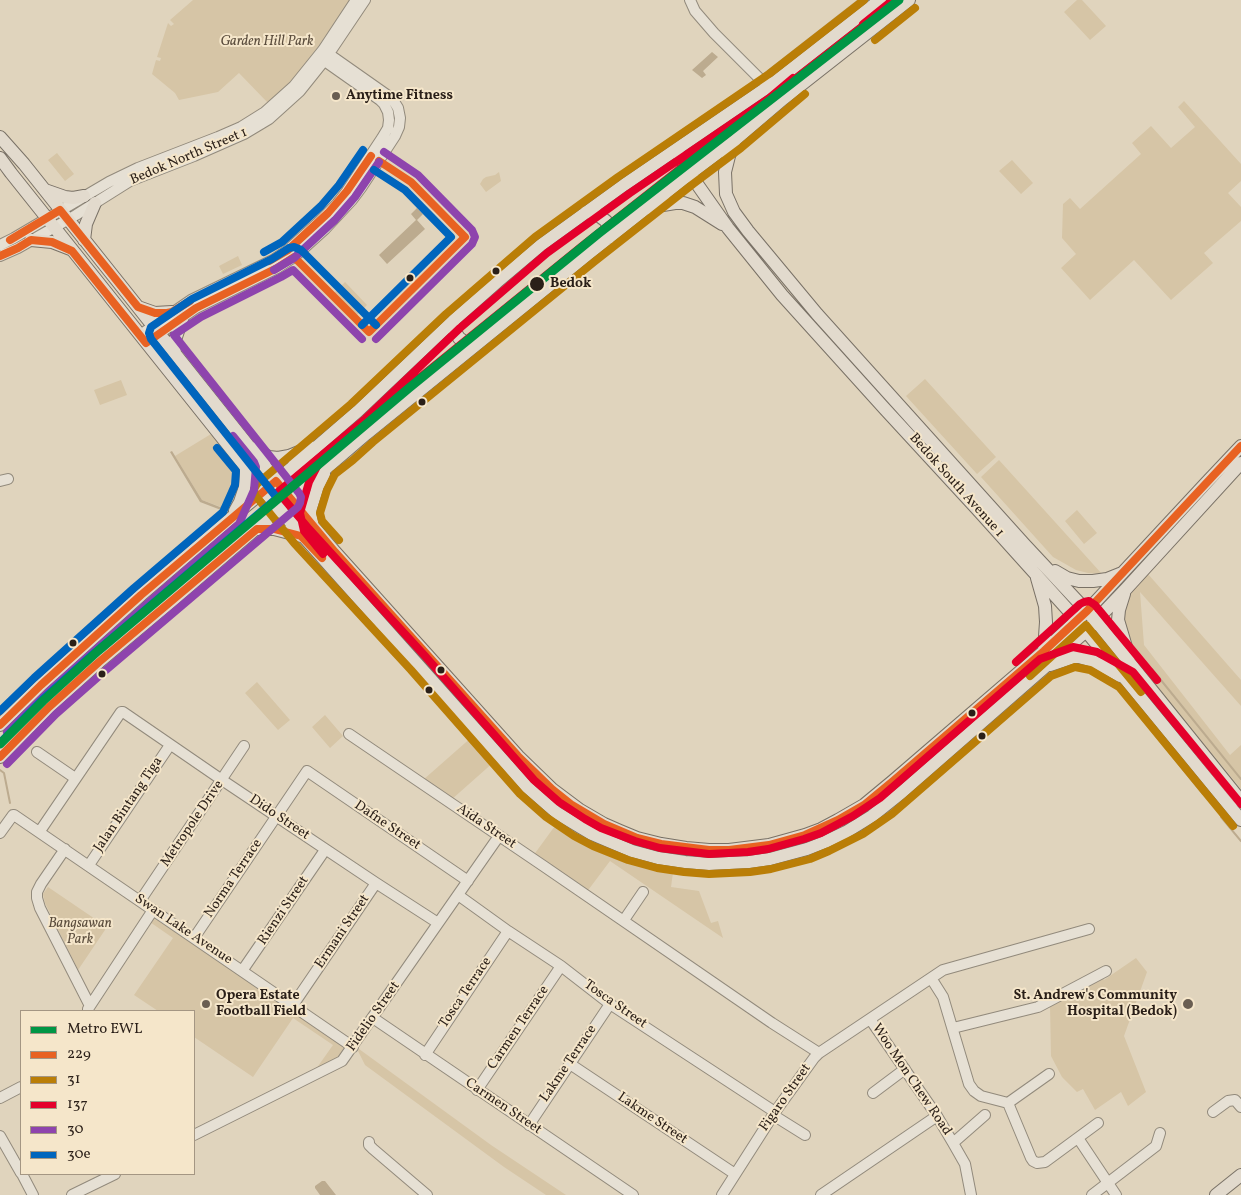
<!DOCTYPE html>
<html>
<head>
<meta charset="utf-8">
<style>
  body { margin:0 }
  #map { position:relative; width:1241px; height:1195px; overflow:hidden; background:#e0d4bd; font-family:Vollkorn,serif }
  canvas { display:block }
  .legend { position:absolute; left:20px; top:1010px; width:175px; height:165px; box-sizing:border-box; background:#f5e6ca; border:1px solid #a49683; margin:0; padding:6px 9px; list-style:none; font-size:15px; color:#2a1f18 }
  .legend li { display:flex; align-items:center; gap:10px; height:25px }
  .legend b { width:25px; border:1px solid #a49683 }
</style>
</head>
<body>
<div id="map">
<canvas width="1241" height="1195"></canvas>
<ul class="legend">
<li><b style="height:6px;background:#009645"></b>Metro EWL</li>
<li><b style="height:6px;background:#e86222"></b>229</li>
<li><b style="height:6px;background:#ba7e07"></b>31</li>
<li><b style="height:6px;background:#e4002b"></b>137</li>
<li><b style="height:6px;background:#8e44ad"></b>30</li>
<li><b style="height:6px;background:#0065bd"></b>30e</li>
</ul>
</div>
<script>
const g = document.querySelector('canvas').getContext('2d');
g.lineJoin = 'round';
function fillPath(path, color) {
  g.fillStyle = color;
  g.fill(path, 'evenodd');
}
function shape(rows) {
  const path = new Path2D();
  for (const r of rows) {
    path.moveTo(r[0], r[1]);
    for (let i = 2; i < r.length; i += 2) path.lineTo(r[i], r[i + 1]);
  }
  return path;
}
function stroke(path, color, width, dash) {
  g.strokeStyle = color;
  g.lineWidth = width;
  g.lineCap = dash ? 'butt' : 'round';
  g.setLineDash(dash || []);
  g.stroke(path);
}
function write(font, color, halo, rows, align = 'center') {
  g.font = font + ' Vollkorn,serif';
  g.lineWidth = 4;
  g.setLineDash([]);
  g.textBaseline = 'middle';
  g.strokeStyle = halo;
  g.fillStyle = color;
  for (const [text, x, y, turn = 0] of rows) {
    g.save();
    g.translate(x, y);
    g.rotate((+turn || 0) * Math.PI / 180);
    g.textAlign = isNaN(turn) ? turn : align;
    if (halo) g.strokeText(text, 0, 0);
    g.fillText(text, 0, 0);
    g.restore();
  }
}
const green = shape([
  [193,0,350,0,318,47,290,82,268,103,239,73,218,92,179,100,175,93,152,74,156,60,160,61,161,58,157,57,168,23,171,26,174,24,170,20],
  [1077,0,1082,0,1106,26,1090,40,1064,12],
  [1184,101,1241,164,1241,181,1228,193,1241,207,1241,221,1204,253,1213,263,1171,300,1134,260,1090,300,1061,268,1076,254,1062,238,1063,204,1070,198,1080,209,1141,154,1132,143,1151,126,1171,148,1195,127,1178,107],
  [57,153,74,174,65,181,48,160],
  [1012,160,1033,183,1021,194,999,171],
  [499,172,501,181,486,192,480,184,483,179,486,177,495,175],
  [238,256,242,265,223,274,219,266],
  [345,282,367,305,354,318,331,296],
  [925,379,996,457,977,474,906,396],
  [121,380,127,395,100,405,94,390],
  [211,434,240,469,240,483,238,492,221,507,202,500,175,456],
  [999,460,1102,574,1088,573,1076,570,1053,557,981,477],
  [1077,510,1097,533,1084,544,1065,521],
  [1148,574,1241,680,1241,706,1140,592,1144,645,1230,755,1241,745,1241,789,1135,660,1124,621,1124,611,1130,593],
  [257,682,290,720,278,730,245,693],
  [325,715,343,736,330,748,312,727],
  [473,736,495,761,451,800,423,780],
  [560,819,674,865,671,887,699,891,711,923,718,921,723,938,610,861,586,893,533,856],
  [48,887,101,923,105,927,105,930,78,970,45,903,43,894],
  [153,911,351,1047,346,1054,316,1069,333,1045,293,1018,253,1077,194,1037,194,1011,158,1011,134,995,173,938,147,920],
  [1136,958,1147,972,1124,1036,1146,1092,1128,1106,1121,1092,1095,1110,1083,1089,1077,1092,1062,1077,1051,1056,1050,1005,1102,977,1104,980],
  [359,1049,491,1145,566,1195,546,1195,504,1167,365,1065,358,1051]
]);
const water = shape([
  [857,0,866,0,764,79,761,75],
  [712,52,718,57,703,71,706,75,702,78,692,70],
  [417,208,423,214,417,220,425,229,387,264,379,255,416,220,411,214],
  [172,451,202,500,220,507,226,502,228,504,221,510,200,502,170,452],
  [322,1181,325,1181,336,1195,320,1195,315,1188,315,1186]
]);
const stream = shape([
  [1152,669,1241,779],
  [1117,688,1203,794],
  [0,770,4,773,10,803],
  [1221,817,1241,841]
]);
const minor = shape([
  [690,0,695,11,714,33,760,79,768,83,775,82],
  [0,245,14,238,109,182,138,168,218,137,241,127,265,112,294,86,323,50,356,0],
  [0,256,18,248,76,215,130,181,194,156,244,134,269,119,300,91,324,61,365,0],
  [140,335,191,300,273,260,288,250,319,222,337,204,347,191,382,138,388,128,389,120,388,112,384,104,380,100,319,57],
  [146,343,196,308,277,268,294,257,325,229,352,200,361,188,395,136,399,127,400,118,398,108,393,100,387,95,323,50],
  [0,481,8,479],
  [349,734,545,867,772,1023,819,1053],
  [37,752,75,778],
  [40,831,121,712,123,712,222,780,376,883,438,923],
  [0,833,13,815,14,815,353,1047],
  [65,849,41,884,37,892,37,898,40,908,90,1006],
  [89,865,170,745],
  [458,895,508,931,561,966,610,1004,775,1112],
  [140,901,244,746],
  [624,920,643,892],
  [194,938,307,771,468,881],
  [242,971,325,850],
  [931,978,943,997,969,1084,974,1091,981,1096,1008,1103,1049,1074],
  [293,1005,376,883],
  [88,1009,153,910],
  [373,1018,633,1195],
  [870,1019,937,1116,953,1143,965,1164,971,1195],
  [953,1028,1038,1007,1106,971],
  [425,1055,508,931],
  [570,1064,735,1174],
  [477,1090,561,966],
  [873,1093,905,1069],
  [0,1098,21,1087],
  [1008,1103,1031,1158,1033,1161,1037,1163,1045,1162,1098,1123],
  [1213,1112,1228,1101,1235,1100,1241,1107],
  [773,1115,805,1135],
  [529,1125,610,1004],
  [194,1135,342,1061,499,836],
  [0,1136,21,1173],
  [1078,1138,1116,1195],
  [369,1142,369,1145,373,1149,427,1195],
  [953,1143,985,1115],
  [22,1174,33,1195],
  [72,1195,115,1174],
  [722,1195,775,1112,814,1058,819,1053,943,970,1089,929],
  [821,1195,937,1116],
  [1092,1195,1156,1146,1160,1133]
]);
const major = shape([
  [0,137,24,164,298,508,335,552,518,756,552,789,580,810,604,824,620,831,637,838,661,844,686,848,709,850,729,850,769,845,805,835,821,829,838,820,864,805,893,781,1044,651,1087,611,1207,482,1241,446],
  [735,140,729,156,725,172,726,194,734,212,748,231,817,314,1024,544,1096,621,1241,801],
  [676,150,690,174,728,228,782,295,884,408,977,509,1077,620,1241,820],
  [0,158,11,173,279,509,527,787,557,813,592,834,632,851,658,858,685,862,709,864,749,862,770,859,807,849,825,842,846,832,872,816,902,792,1086,631,1126,589,1241,463],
  [45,190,65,197,73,198,84,196],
  [651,209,657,206,675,203,683,203,695,207,722,224],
  [586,212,595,213,606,221,610,232,609,238],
  [31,240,52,242,70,249],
  [84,240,86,224,95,203],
  [138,307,155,313,172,312],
  [453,321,454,330,459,338,466,343,474,346],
  [175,354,174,343,183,316],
  [253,448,269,457,278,458,289,456,311,447],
  [235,511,240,502,245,487,246,468],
  [313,526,310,513,311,508,318,486,324,474],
  [257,529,274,529,301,536],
  [1055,571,1067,578,1079,581,1093,581,1107,579,1122,573],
  [1037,578,1045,606,1046,622,1044,651],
  [1124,594,1119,610,1118,620,1129,657],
  [1050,665,1074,657,1079,657,1093,661,1120,676],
  [0,725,41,685,141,595,231,518,305,457,358,411,453,321,497,282,541,245,624,185,775,82,880,0],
  [0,757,49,707,99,662,173,600,366,434,588,254,687,176,735,140,783,99,909,0],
  [1216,1195,1241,1175]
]);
const bus1 = shape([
  [10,240,60,210,138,307,155,313,167,313,172,312,190,301],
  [0,256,18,248,31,240,52,242,72,251,146,343,196,308,277,268,294,257,369,332,465,237,411,182,379,161],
  [269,261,288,250,328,213,347,191,371,156],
  [0,725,41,685,141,595,276,481,335,552,518,756,552,789,572,805,604,824,637,838,661,844,709,850,729,850,769,845,805,835,838,820,864,805,893,781,1044,651,1087,611,1241,446],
  [0,757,49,707,99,662,257,529,274,529,301,536,322,558]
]);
const bus2 = shape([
  [864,0,769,74,618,177,535,237,446,314,351,404,257,484,254,489,255,495,294,543,411,670,520,794,546,817,574,836,593,846,628,860,657,868,684,872,709,874,750,872,771,869,810,859,829,851,863,834,892,814,1051,676,1075,667,1090,670,1119,687,1233,826],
  [875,40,915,8],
  [339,540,322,521,320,513,327,490,335,474,353,460,373,442,594,262,693,184,741,148,805,94],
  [1030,676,1086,625,1141,692]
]);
const bus3 = shape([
  [886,8,781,90,630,193,547,253,460,328,365,419,278,492,309,529,425,656,534,780,559,802,585,819,601,828,635,841,660,848,709,854,748,852,768,849,804,839,821,833,853,816,880,798,1040,659,1073,647,1097,652,1133,672,1241,804],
  [863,24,893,0],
  [323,554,304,531,300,513,309,482,320,461,339,445,360,426,582,246,681,168,729,132,793,78],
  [1016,662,1080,604,1084,602,1089,601,1095,605,1157,680]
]);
const bus4 = shape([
  [274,270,294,258,335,220,355,197,379,162],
  [376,339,472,244,475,237,472,230,418,175,384,152],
  [7,732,48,692,148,603,239,524,254,490,256,467,254,462,233,436],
  [7,764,56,714,106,670,298,507,300,503,301,497,299,493,174,335,201,317,281,277,293,270,362,339]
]);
const bus5 = shape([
  [264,252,282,242,321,206,339,185,363,150],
  [362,325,451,237,405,190,374,170],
  [0,711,34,678,134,588,223,512,235,485,236,471,217,448],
  [0,743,42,700,92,655,277,498,151,339,149,333,151,327,192,299,272,259,289,248,294,247,301,250,376,325]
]);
const metro1 = shape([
  [0,744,43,701,98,651,409,388,598,234,899,0]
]);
const markers = [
  [336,96,5,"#6a5e52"],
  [496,271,4.5,"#2a1f18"],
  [410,278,4.5,"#2a1f18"],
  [537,284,8,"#2a1f18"],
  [422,402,4.5,"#2a1f18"],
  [73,643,4.5,"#2a1f18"],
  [441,670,4.5,"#2a1f18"],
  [102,674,4.5,"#2a1f18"],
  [429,690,4.5,"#2a1f18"],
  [972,713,4.5,"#2a1f18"],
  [982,736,4.5,"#2a1f18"],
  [206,1004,5,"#6a5e52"],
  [1188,1004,6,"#6a5e52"]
];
const parkNames = [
  ["Garden Hill Park",267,42],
  ["Bangsawan",80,924],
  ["Park",80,940]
];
const poiNames = [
  ["Anytime Fitness",346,96],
  ["Opera Estate",216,996],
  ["Football Field",216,1012],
  ["St. Andrew's Community",1177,996,"right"],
  ["Hospital (Bedok)",1177,1012,"right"]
];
const streetNames = [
  ["Bedok North Street 1",189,157,-23],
  ["Bedok South Avenue 1",956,486,48],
  ["Jalan Bintang Tiga",129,805,-56],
  ["Dido Street",279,818,34],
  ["Metropole Drive",193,824,-56],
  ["Dafne Street",387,826,34],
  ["Aida Street",486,827,34],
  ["Norma Terrace",234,879,-56],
  ["Rienzi Street",284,911,-56],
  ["Swan Lake Avenue",183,930,34],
  ["Ermani Street",343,932,-56],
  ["Tosca Terrace",466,993,-56],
  ["Tosca Street",615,1005,35],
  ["Fidelio Street",374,1017,-55],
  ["Carmen Terrace",519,1028,-56],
  ["Lakme Terrace",569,1064,-56],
  ["Woo Mon Chew Road",911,1080,56],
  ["Figaro Street",786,1098,-55],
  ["Carmen Street",503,1107,34],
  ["Lakme Street",652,1119,34]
];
const stopNames = [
  ["Bedok",550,284]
];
fillPath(green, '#d6c5a6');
fillPath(water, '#bcab8f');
stroke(stream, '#bcab8f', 2);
stroke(minor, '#928a7c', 12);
stroke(major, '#797166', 14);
stroke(minor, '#e6e0d4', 10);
stroke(major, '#e2dacd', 12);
stroke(bus1, '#e86222', 8);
stroke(bus2, '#ba7e07', 8);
stroke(bus3, '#e4002b', 8);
stroke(bus4, '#8e44ad', 8);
stroke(bus5, '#0065bd', 8);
stroke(metro1, '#009645', 9);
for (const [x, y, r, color] of markers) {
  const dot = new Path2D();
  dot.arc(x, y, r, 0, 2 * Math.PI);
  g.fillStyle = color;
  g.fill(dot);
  stroke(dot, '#f5e6ca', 2);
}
write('italic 14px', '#5b4d3d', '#f5e6ca', parkNames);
write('bold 14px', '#2a1f18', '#f5e6ca', poiNames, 'left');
write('14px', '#2a1f18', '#f5e6ca', streetNames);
write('bold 14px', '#2a1f18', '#f5e6ca', stopNames, 'left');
</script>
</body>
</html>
